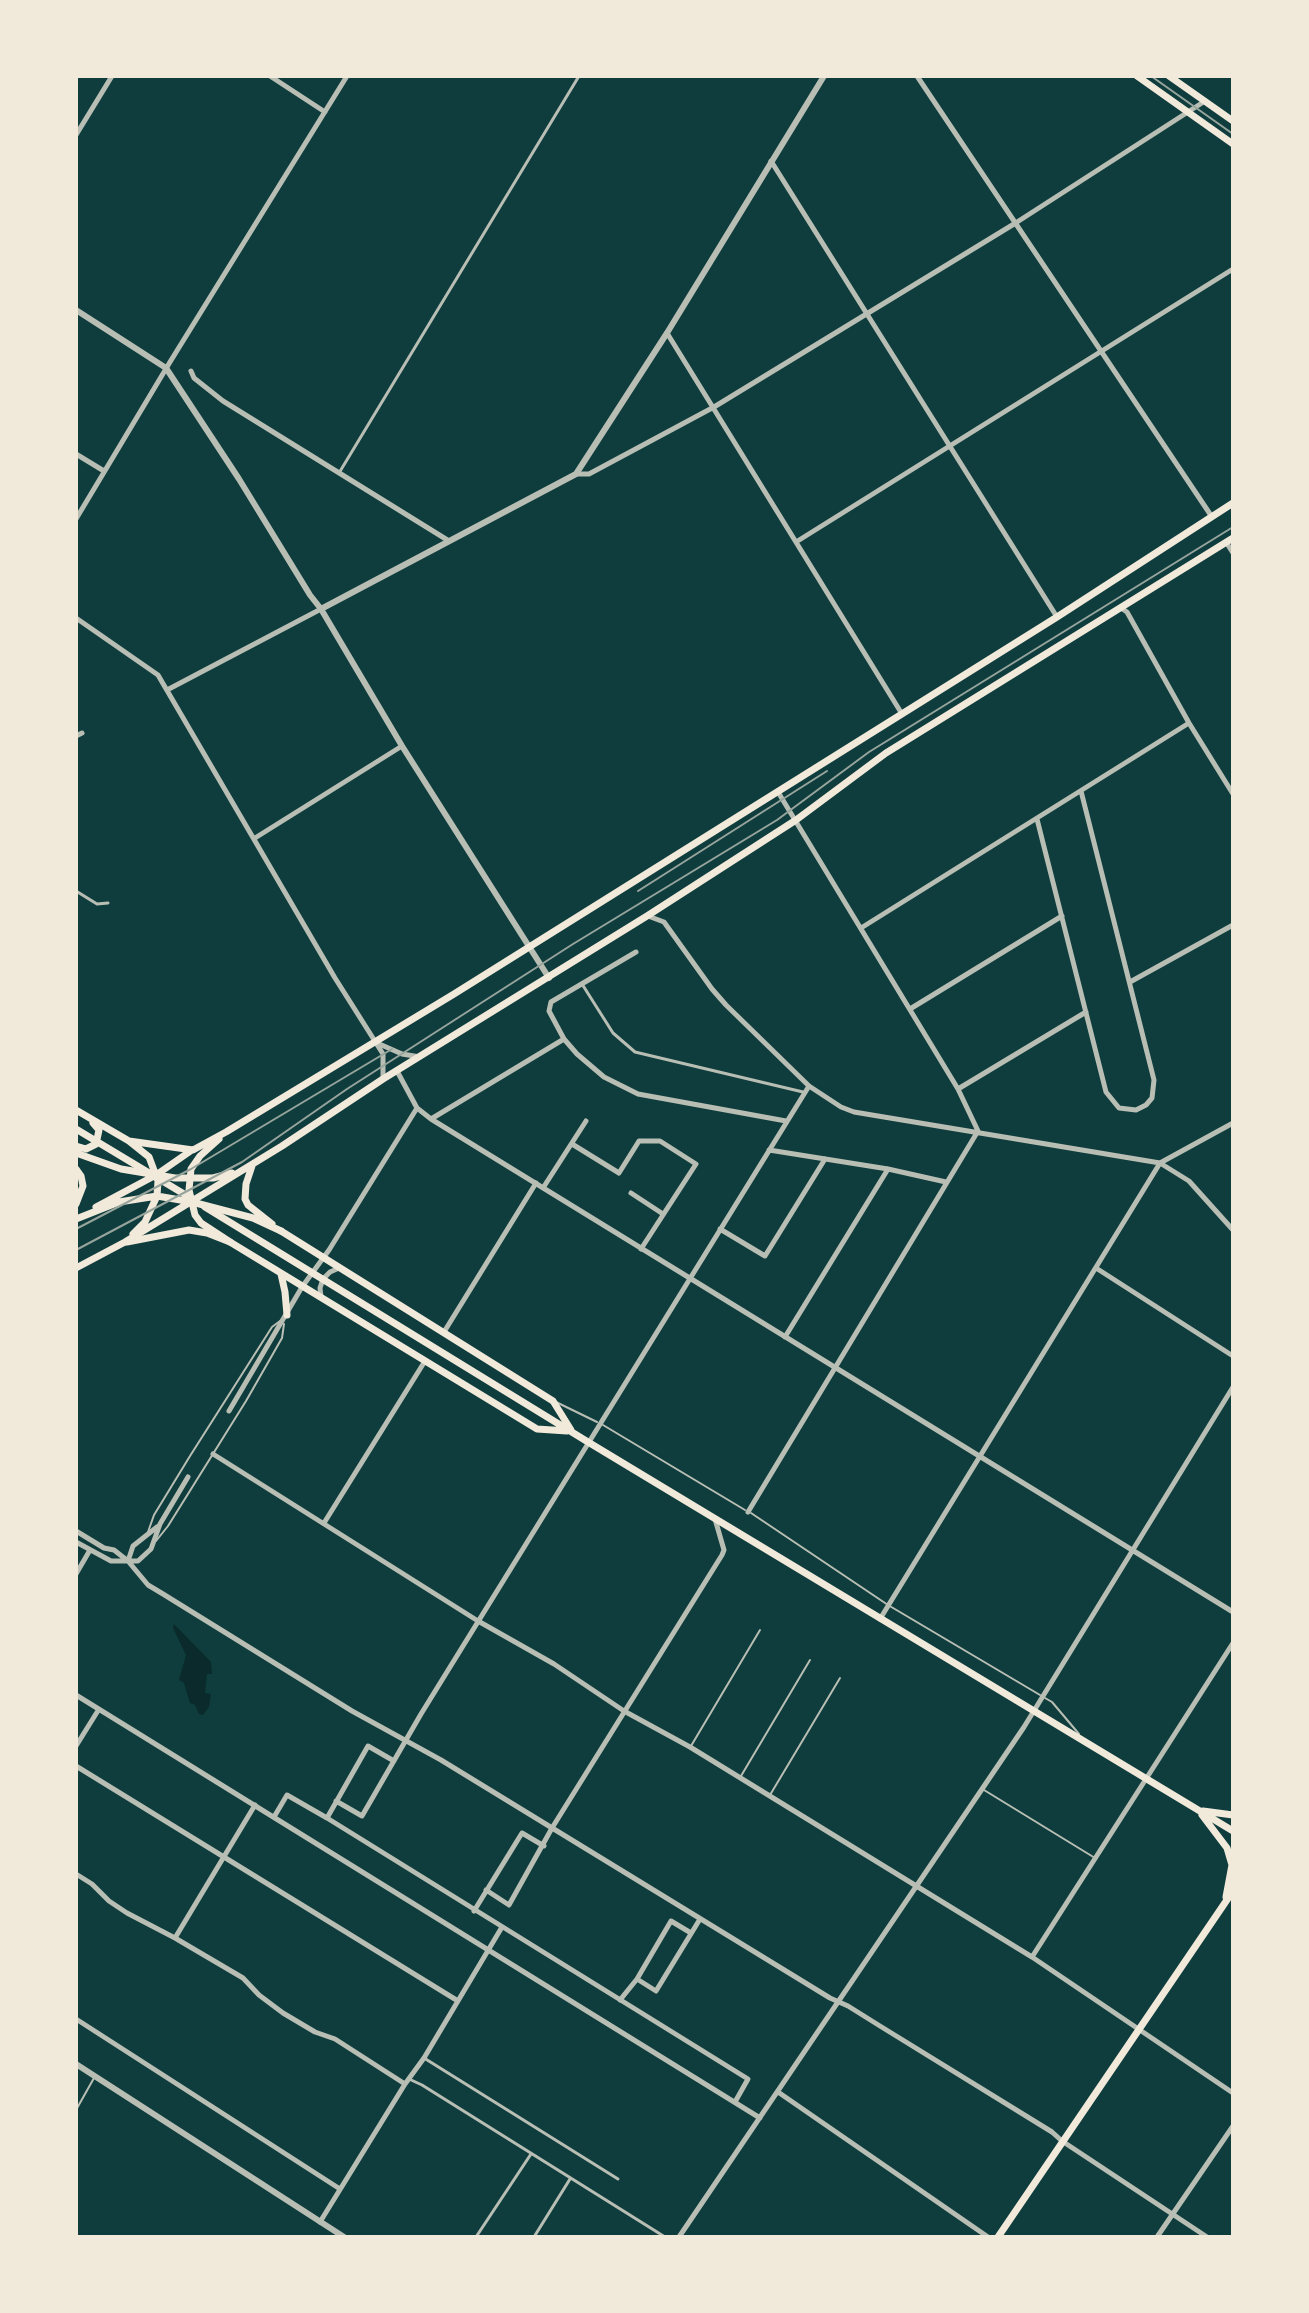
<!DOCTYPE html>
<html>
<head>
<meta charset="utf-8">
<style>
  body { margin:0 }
  #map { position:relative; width:1309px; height:2313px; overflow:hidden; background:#0f3d3e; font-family:"Fira Sans",sans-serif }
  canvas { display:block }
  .frame { position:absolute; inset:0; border:78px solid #f1e9da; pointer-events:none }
</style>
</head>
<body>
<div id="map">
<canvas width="1309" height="2313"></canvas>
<div class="frame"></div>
</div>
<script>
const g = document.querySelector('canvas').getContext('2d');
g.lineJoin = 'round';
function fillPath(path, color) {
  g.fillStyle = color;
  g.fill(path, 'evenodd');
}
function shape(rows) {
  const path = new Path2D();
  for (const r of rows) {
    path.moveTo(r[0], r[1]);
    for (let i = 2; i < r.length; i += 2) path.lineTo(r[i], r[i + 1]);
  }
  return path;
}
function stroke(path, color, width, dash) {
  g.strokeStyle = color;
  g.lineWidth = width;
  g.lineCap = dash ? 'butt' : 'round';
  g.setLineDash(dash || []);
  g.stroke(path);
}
const water = shape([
  [174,1624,211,1662,212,1674,207,1674,205,1693,211,1694,209,1707,203,1715,199,1714,195,1705,190,1703,184,1683,179,1680,186,1655,173,1628]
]);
const service = shape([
  [556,1402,597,1422],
  [603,1425,745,1510],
  [751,1513,888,1605,1040,1695],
  [148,1532,154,1515,190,1456,272,1327,280,1321],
  [156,1541,168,1526,246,1401,282,1338,284,1324],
  [1045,1698,1052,1702,1079,1734],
  [691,1746,760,1630],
  [741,1776,810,1660],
  [984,1790,1095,1858],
  [770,1795,840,1678],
  [76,2110,94,2078]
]);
const pedestrian = shape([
  [339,473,579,76],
  [76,891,97,904,108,903],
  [582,984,613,1033,635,1052,803,1092],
  [424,2058,618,2179],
  [409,2079,422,2085,665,2237],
  [476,2237,531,2154],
  [534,2237,570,2179]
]);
const minor = shape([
  [270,76,325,112],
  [917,76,1212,517],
  [76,135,112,76],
  [771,161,1057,617],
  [667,333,902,714],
  [191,371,194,378,223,401,449,541],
  [76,454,104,471],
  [576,474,589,474,714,407,1014,224,1205,101],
  [76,519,170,362,347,76],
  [796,542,1233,269],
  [1226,542,1233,553],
  [1121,608,1127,612,1189,723,1233,794],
  [76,618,158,675,335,978,383,1054,383,1078],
  [167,690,321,609],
  [76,736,82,733],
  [1037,819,1106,1092,1119,1108,1136,1110,1146,1105,1152,1098,1154,1080,1081,791],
  [255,838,402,746],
  [648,916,664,922,712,989,726,1005,809,1086,841,1107,854,1112,1160,1163,1189,1181,1233,1230],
  [861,928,1189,723],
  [636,952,551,1002,549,1011,564,1039,577,1054,604,1077,638,1094,786,1121],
  [1130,982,1233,925],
  [910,1009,1062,916],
  [377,1043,402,1054,420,1057],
  [397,1071,417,1108,431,1119,1233,1612],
  [958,1089,1086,1012],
  [431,1119,564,1039],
  [572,1144,619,1173,639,1141,660,1141,696,1164,641,1249],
  [769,1150,888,1169,946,1182],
  [543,1188,586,1121],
  [631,1193,663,1214],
  [720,1229,765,1256,825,1159],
  [1096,1268,1233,1356],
  [321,1297,320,1288,323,1279,330,1272,339,1268],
  [444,1332,536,1183],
  [785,1337,888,1169],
  [229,1411,302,1287,329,1250,417,1108],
  [213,1454,478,1621,554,1664,624,1711,690,1747,1032,1957,1233,2093],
  [748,1512,978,1131,958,1089,778,792],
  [324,1523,425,1361],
  [76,1531,104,1548,114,1550,128,1561,148,1585,163,1594,352,1711,441,1760,830,1998,848,2006,880,2026,1052,2132,1062,2141,1207,2237],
  [76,1542,111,1561,138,1561,151,1549,160,1524,188,1477],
  [128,1561,133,1546,157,1527],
  [76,1574,90,1550],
  [880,1619,1160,1163,1233,1123],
  [76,1695,760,2118],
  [76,1746,99,1709],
  [76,1766,458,2001],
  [336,1801,362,1816,421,1714,809,1086],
  [274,1817,287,1795,327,1818,748,2079,735,2102],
  [327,1818,368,1746,394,1761],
  [76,1874,92,1884,109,1901,127,1913,175,1938,243,1978,259,1995,283,2013,315,2032,335,2039,405,2084],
  [486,1890,509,1905,552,1828,722,1555,724,1550,715,1519],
  [474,1911,522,1833,544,1846],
  [175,1938,255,1805],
  [1032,1957,1233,1643],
  [637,1979,656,1991,700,1919],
  [620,2000,637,1979,671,1921,691,1933],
  [76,2019,340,2189],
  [778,2092,988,2237],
  [320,2222,405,2084,424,2058,502,1927],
  [679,2237,1024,1727,1233,1387],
  [1157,2237,1233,2126]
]);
const tertiary = shape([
  [76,310,166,368,239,479,310,595,321,609,402,746,549,978],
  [321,609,576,474,667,333,824,76],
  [76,2064,344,2237]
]);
const secondary = shape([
  [1137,76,1233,144],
  [1169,76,1233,121],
  [76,1129,194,1200],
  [205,1207,588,1442,1233,1831],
  [281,1231,553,1401,571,1430],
  [127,1242,189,1230,207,1233,230,1242,537,1429,567,1431],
  [281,1274,285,1292,287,1315],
  [1203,1811,1233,1815],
  [1202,1815,1227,1848,1232,1865,1226,1897],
  [998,2237,1233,1891]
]);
const primary = shape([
  [76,1110,129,1141,149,1157,158,1181,157,1196,145,1222,133,1234],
  [219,1139,200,1156,191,1169,189,1190,195,1215,201,1223,230,1242],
  [129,1141,193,1150,226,1132,454,994,1057,617,1233,503],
  [76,1146,86,1149,96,1144,99,1130,93,1123],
  [76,1153,121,1169,175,1178,213,1178,232,1173],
  [252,1166,246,1184,245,1199,248,1205,272,1224],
  [76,1169,81,1176,83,1186,76,1204],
  [96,1207,156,1175,192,1150],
  [76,1219,119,1202,157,1196,192,1202,253,1218,281,1231],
  [76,1268,125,1242,282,1146,383,1079,647,916,796,820,886,753,1233,538]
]);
const tram = shape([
  [1151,76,1233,134],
  [638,891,827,771],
  [76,1229,191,1169,392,1049],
  [76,1250,242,1162,347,1089,573,944,777,820,869,752,1233,527]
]);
fillPath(water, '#0a2a2b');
stroke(service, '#b8beb3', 2);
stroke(pedestrian, '#b8beb3', 3);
stroke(minor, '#b8beb3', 5);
stroke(tertiary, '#b8beb3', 6);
stroke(secondary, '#f1e9da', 7);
stroke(primary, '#f1e9da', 7);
stroke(tram, '#97a49c', 2);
</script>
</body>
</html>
